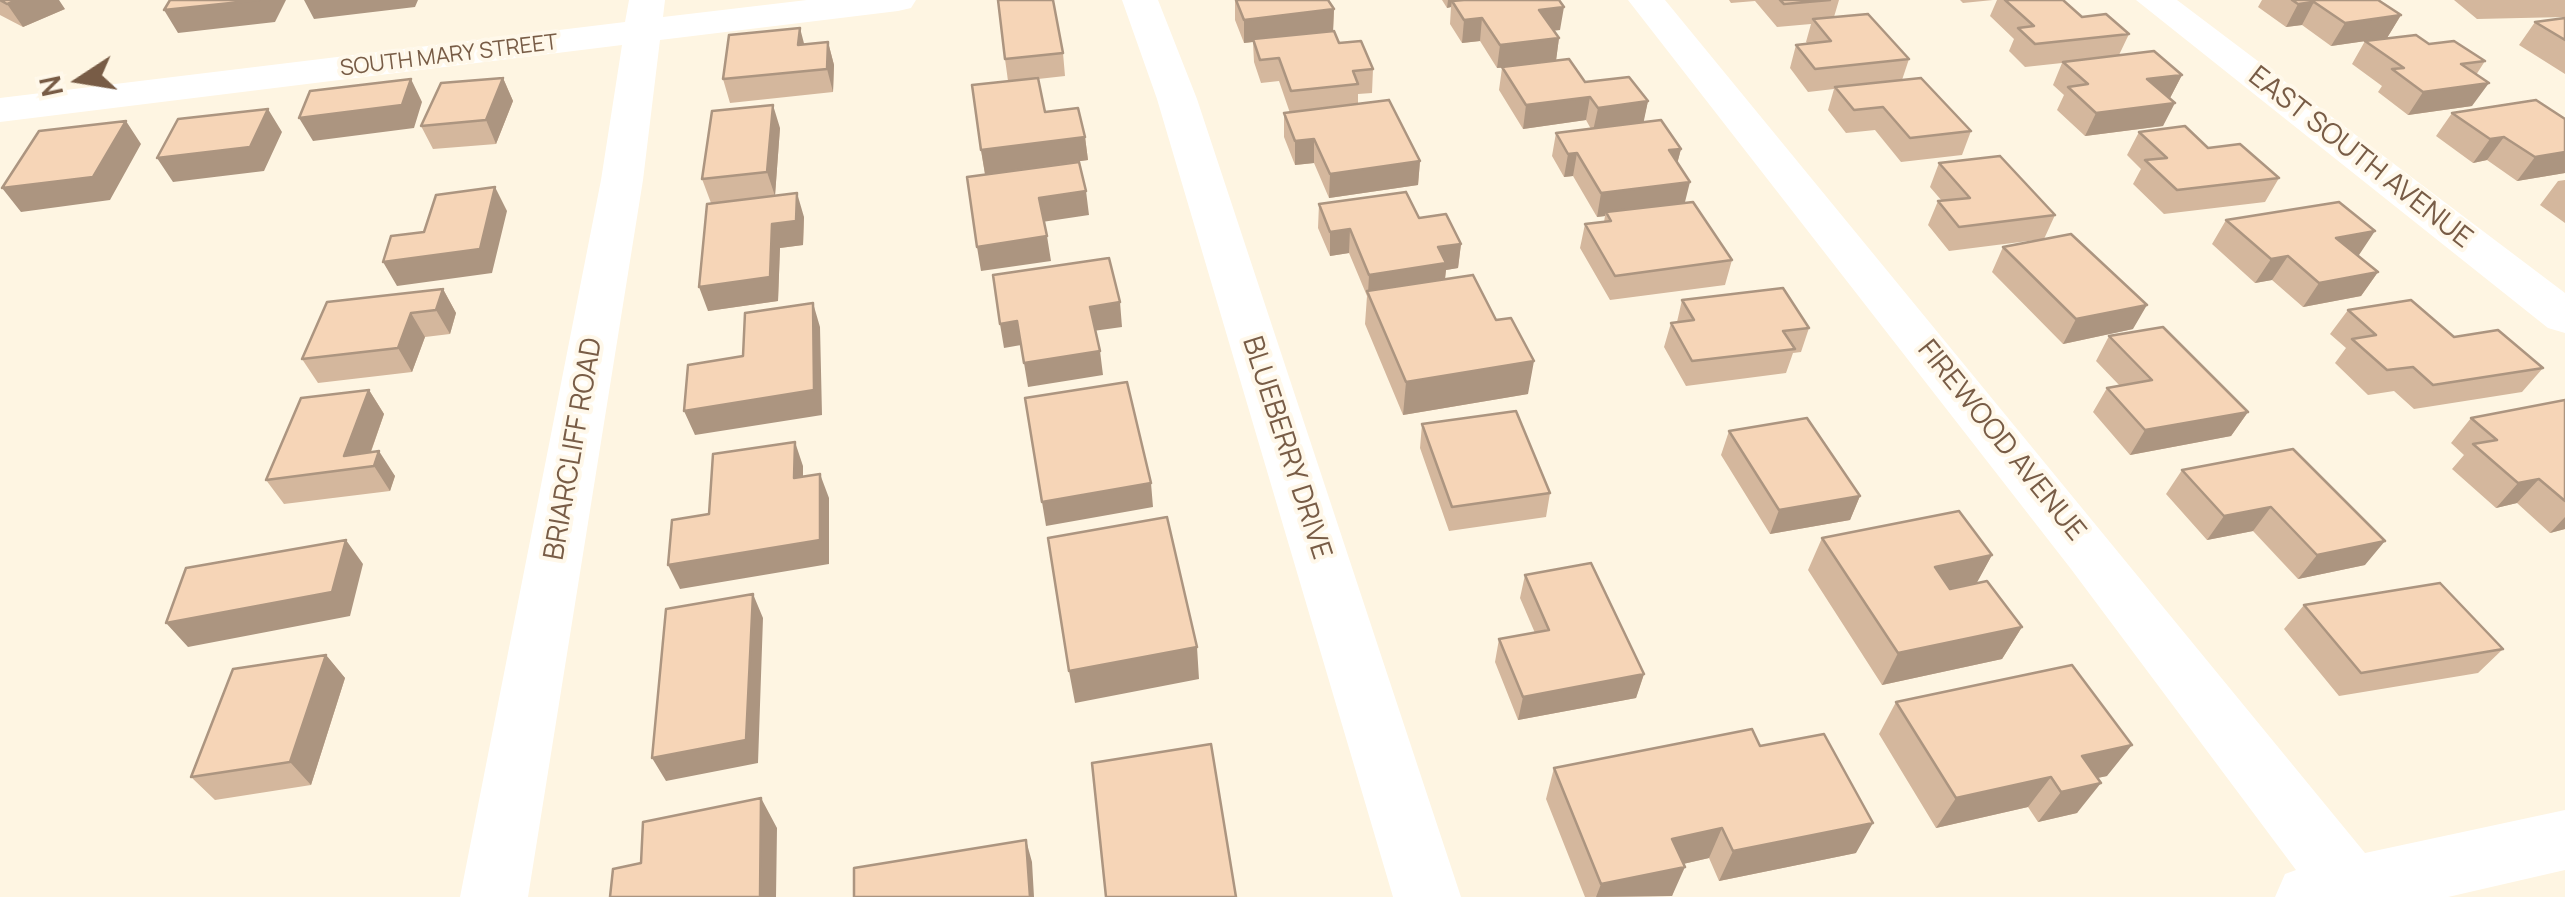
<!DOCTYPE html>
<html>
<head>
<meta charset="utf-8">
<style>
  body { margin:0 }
  #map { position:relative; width:2565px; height:897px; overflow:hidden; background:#fef5e2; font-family:Manrope,sans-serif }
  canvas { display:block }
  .north { position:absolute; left:30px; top:30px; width:100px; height:100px; -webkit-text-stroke:8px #fff8ea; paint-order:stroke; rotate:258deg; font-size:28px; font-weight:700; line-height:40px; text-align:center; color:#785c46 }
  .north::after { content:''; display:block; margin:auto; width:35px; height:45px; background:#785c46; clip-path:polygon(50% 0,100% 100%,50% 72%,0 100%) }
</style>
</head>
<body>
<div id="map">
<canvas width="2565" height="897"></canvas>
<div class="north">N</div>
</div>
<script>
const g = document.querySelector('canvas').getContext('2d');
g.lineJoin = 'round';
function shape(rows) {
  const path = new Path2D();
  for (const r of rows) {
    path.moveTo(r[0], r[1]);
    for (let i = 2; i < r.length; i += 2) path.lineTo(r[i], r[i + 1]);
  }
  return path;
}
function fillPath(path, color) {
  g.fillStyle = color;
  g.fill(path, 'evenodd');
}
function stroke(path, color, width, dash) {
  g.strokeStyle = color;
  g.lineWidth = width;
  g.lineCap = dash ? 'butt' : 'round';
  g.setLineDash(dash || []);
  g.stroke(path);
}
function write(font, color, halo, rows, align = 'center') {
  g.font = font + ' Manrope,sans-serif';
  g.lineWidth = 8;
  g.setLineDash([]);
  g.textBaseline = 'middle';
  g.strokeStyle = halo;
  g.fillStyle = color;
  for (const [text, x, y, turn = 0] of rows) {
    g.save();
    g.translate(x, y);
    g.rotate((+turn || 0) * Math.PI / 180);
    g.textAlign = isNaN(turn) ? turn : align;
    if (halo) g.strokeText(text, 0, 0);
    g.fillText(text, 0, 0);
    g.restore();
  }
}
const street = shape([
  [629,0,665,0,663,17,807,0,916,0,911,8,898,11,660,40,643,180,528,897,460,897,601,180,622,45,0,122,0,98,625,22,629,0],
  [1122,0,1158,0,1197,99,1461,897,1393,897,1157,99,1122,0],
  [1628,0,1665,0,2365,853,2565,810,2565,870,2448,897,2275,897,2285,874,2296,870,2071,569,1628,0],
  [2136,0,2177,0,2565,293,2565,333,2548,328,2136,0]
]);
const wall = shape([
  [0,0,65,9,23,27,0,15],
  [1235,0,1328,0,1334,9,1333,31,1339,43,1373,69,1372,93,1358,94,1358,104,1420,161,1418,185,1329,198,1314,163,1295,165,1284,137,1284,113,1290,113,1279,81,1261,83,1254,62,1253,42,1244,43,1235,20],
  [1442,0,1559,0,1560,30,1554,30,1559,38,1556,60,1585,82,1648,101,1643,122,1681,149,1677,163,1685,202,1732,260,1725,285,1610,300,1580,248,1585,224,1604,222,1605,216,1597,217,1573,176,1564,177,1552,156,1556,133,1591,129,1586,120,1523,129,1499,90,1502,68,1497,68,1480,41,1462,43,1450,24,1451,7,1447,8],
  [1729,0,1839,0,1834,17,1909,59,1902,80,1971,131,1962,155,1901,162,1875,130,1846,133,1828,110,1834,89,1808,92,1790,68,1796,45,1808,44,1806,42,1811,24,1777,27,1755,1,1731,3],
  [1960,0,1993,0,1963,3],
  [1997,0,2063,0,2082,17,2129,34,2119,55,2182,75,2170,98,2163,126,2085,136,2057,110,2064,95,2053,85,2062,63,2025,67,2009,51,2014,39,1990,16],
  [2262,0,2378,0,2401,15,2387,38,2429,44,2485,61,2476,75,2472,106,2408,115,2378,92,2382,86,2352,64,2365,41,2331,46,2302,25,2286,27,2258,7],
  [2454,0,2565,0,2565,17,2477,19],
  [2565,18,2565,74,2519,45,2535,22],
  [828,42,834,65,833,92,730,103,723,79,804,45],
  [1063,53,1065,76,1038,79,1045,112,1085,137,1088,160,985,174,981,150,1008,81,1005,59],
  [503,78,513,101,496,144,433,149,421,126],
  [2452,113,2565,119,2565,173,2517,181,2487,160,2473,163,2436,136],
  [780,128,775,195,804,217,803,245,780,248,778,301,708,311,711,203,702,179],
  [2139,132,2279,178,2265,202,2164,214,2133,184,2141,169,2127,155],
  [1939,163,2055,215,2044,239,1949,251,1928,225,1938,201,1942,201,1930,187],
  [2565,180,2565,223,2540,205,2558,181],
  [1319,204,1419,218,1461,244,1458,268,1446,270,1445,279,1528,394,1403,415,1365,324,1367,296,1349,253,1330,256,1318,228],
  [2226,220,2359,255,2358,255,2378,272,2361,296,2303,307,2272,280,2255,283,2212,244],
  [2003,247,2133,329,2063,344,1992,272],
  [443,289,456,313,450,334,425,337,412,372,318,383,302,359],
  [1682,300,1809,328,1801,352,1793,353,1786,373,1686,386,1664,347,1671,323,1677,322],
  [2348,310,2454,337,2543,368,2522,392,2414,409,2394,391,2368,395,2335,363,2346,348,2330,334],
  [2109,336,2248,412,2231,436,2130,455,2093,412,2107,388,2120,386,2096,361],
  [369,390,384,414,371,452,395,476,390,491,284,504,266,480],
  [2565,400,2565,529,2550,533,2517,503,2496,508,2452,469,2464,455,2451,443,2471,418],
  [1422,424,1550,493,1546,517,1449,531,1420,448],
  [1729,431,1860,496,1850,520,1770,534,1721,455],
  [2293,449,2365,565,2298,579,2253,531,2207,540,2166,494,2182,470],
  [1822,538,1992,555,1976,583,2022,627,2002,659,1882,685,1808,570],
  [1525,575,1644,674,1636,698,1518,720,1495,662,1499,639,1535,633,1520,598],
  [2304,605,2503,649,2478,673,2339,696,2284,629],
  [326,655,345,678,311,785,215,800,191,777],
  [1896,702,2107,776,2097,778,2077,813,2038,822,2028,807,1936,828,1879,734],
  [1760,746,1856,853,1719,881,1709,858,1683,864,1672,896,1585,897,1546,799,1554,768]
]);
const shadedWall = shape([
  [18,0,59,0,65,9,23,27,7,4],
  [259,0,286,0,275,22,178,33,164,10],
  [304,0,418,0,415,7,314,19],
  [1448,0,1501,0,1452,1,1451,7,1447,8],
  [2314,2,2302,25,2286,27,2298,4],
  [1564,7,1560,30,1536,33,1539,10],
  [1334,9,1333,32,1244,43,1244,20],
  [2401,15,2387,38,2331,46,2345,23],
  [1482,18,1480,41,1462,43,1464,20],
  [800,28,806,51,798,45],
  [1559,38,1556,61,1497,68,1500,45],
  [828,42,834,65,833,92,827,69],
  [2182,75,2170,98,2147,79],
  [503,78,513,101,496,144,486,120],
  [411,79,422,102,414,128,313,141,299,118],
  [2489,83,2472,106,2408,115,2423,92],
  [1590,97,1586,120,1523,129,1526,105],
  [1648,101,1643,125,1593,131,1598,108],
  [2175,103,2163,126,2085,136,2096,113],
  [773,105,780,128,775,196,767,172],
  [268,109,282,132,264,171,173,182,157,158],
  [126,121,141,144,110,200,21,212,2,188],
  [1085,137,1088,160,985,174,981,150],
  [2504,137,2487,160,2473,163,2490,139],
  [1314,139,1314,163,1295,165,1295,141],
  [1681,149,1675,172,1669,150],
  [2565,152,2565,173,2517,181,2535,157],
  [1577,153,1573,176,1564,177,1568,154],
  [1420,161,1418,185,1329,198,1330,174],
  [1690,182,1684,206,1606,212,1605,216,1597,217,1601,193],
  [495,187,507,211,492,273,397,286,383,262],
  [1086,191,1089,215,1042,222,1039,198],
  [797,193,804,217,803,245,780,248,778,301,708,311,699,287,772,224],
  [1350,229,1349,253,1330,256,1330,232],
  [2375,231,2359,255,2320,262,2336,238],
  [1047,236,1051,261,981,271,977,247],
  [1461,244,1458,268,1446,270,1444,287,1368,294,1369,275,1438,247],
  [2288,256,2272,280,2255,283,2271,259],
  [2378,272,2361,296,2303,307,2319,283],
  [443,289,456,313,450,334,436,310],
  [1120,302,1122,327,1093,331,1090,307],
  [813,303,820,327,822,415,695,435,684,411],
  [2147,305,2133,329,2063,344,2076,319],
  [411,313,425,337,412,372,398,348],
  [1017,321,1021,345,1004,348,1000,324],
  [1100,351,1103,375,1028,387,1024,363],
  [1534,361,1528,394,1403,415,1406,382],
  [369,390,384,414,365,468,344,456],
  [2248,412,2231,436,2130,455,2145,430],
  [795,442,803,466,803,502,794,478],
  [379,451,395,476,390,491,374,466],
  [820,474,829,498,829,564,680,589,668,565],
  [2539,479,2517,503,2496,508,2518,483],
  [1151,483,1153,507,1046,526,1042,502],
  [1860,496,1850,520,1770,534,1779,510],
  [2271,507,2253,531,2207,540,2224,516],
  [2565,517,2565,529,2550,533],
  [346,540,363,564,350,616,188,647,166,623],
  [2385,541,2365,565,2298,579,2317,555],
  [1992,555,1974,588,1918,600,1935,567],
  [753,594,763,618,758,763,666,781,652,758],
  [2022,627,2002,659,1882,685,1898,653],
  [1197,647,1199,679,1075,703,1069,671],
  [326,655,345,678,311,785,290,762],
  [1644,674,1636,698,1518,720,1523,697],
  [2132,745,2107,776,2059,786,2082,756],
  [2051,777,2028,807,1936,828,1956,798],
  [2101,783,2077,813,2038,822,2061,792],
  [761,798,777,828,776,897,760,897],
  [1873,823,1856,853,1719,881,1733,851],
  [1722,828,1709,858,1661,869,1672,839],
  [1026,840,1032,862,1034,897,1030,897],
  [1685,867,1672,896,1596,897,1601,884]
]);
const building = shape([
  [0,0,18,0,7,4,0,0],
  [170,0,259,0,164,10,170,0],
  [998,0,1053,0,1063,53,1005,59,998,0],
  [1236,0,1328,0,1334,9,1244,20,1236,0],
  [1464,0,1559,0,1564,7,1539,10,1559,38,1500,45,1482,18,1464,20,1452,1,1464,0],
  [1780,0,1830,0,1784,4,1780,0],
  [2005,0,2063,0,2082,17,2106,14,2129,34,2035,44,2018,28,2034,26,2005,0],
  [2292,0,2378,0,2401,15,2345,23,2314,2,2298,4,2292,0],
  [1868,14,1909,59,1815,69,1796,45,1831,41,1813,19,1868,14],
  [2565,18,2565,40,2535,22,2565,18],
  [800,28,798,45,828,42,827,69,723,79,729,35,800,28],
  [1334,31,1339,43,1361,41,1373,69,1353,71,1358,84,1291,91,1279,58,1260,60,1253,39,1334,31],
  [2416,35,2429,44,2454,41,2485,61,2461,64,2489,83,2423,92,2392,69,2404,68,2365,41,2416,35],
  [2154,51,2182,75,2147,79,2175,103,2096,113,2068,87,2088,84,2063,62,2154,51],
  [1569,59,1585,82,1629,77,1648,101,1598,108,1590,97,1526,105,1502,67,1569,59],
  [503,78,486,120,421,126,441,83,503,78],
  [1038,78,1045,112,1078,108,1085,137,981,150,972,85,1038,78],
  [1921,78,1971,131,1910,138,1883,107,1854,110,1835,87,1921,78],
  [411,79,402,105,299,118,310,91,411,79],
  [1389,100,1420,161,1330,174,1314,139,1295,141,1284,113,1389,100],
  [2536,100,2565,119,2565,152,2535,157,2504,137,2490,139,2452,113,2536,100],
  [773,105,767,172,702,179,712,111,773,105],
  [268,109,250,147,157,158,178,119,268,109],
  [1661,120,1681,149,1669,150,1690,182,1601,193,1577,153,1568,154,1556,133,1661,120],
  [126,121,93,177,2,188,39,131,126,121],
  [2185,126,2208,148,2240,144,2279,178,2177,190,2145,160,2167,158,2139,132,2185,126],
  [2000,156,2055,215,1959,227,1938,201,1970,198,1939,163,2000,156],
  [1079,162,1086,191,1039,198,1047,236,977,247,967,177,1079,162],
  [495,187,480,249,383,262,391,236,424,232,436,195,495,187],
  [1406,192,1419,218,1446,214,1461,244,1438,247,1446,263,1369,275,1350,229,1330,232,1319,204,1406,192],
  [797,193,796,221,772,224,770,277,699,287,707,204,797,193],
  [1693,202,1732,260,1615,276,1585,224,1611,221,1606,212,1693,202],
  [2339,202,2375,231,2336,238,2378,272,2319,283,2288,256,2271,259,2226,220,2339,202],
  [2071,234,2147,305,2076,319,2003,247,2071,234],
  [1109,258,1120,302,1090,307,1100,351,1024,363,1017,321,1000,324,993,275,1109,258],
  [1473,275,1496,320,1511,318,1534,361,1406,382,1367,291,1473,275],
  [1783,288,1809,328,1783,331,1795,349,1692,361,1671,323,1694,320,1682,300,1783,288],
  [443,289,436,310,411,313,398,348,302,359,327,302,443,289],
  [2411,300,2454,337,2498,330,2543,368,2433,385,2413,367,2387,370,2352,339,2376,335,2348,310,2411,300],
  [813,303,814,390,684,411,688,365,743,356,745,313,813,303],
  [2163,327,2248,412,2145,430,2107,388,2152,380,2109,336,2163,327],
  [1127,382,1151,483,1042,502,1025,398,1127,382],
  [369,390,344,456,379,451,374,466,266,480,301,398,369,390],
  [2565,400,2565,501,2539,479,2518,483,2473,444,2497,440,2471,418,2565,400],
  [1516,411,1550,493,1452,507,1422,424,1516,411],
  [1807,418,1860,496,1779,510,1729,431,1807,418],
  [795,442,794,478,820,474,820,540,668,565,672,520,709,514,713,454,795,442],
  [2293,449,2385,541,2317,555,2271,507,2224,516,2182,470,2293,449],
  [1959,511,1992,555,1935,567,1950,589,1987,581,2022,627,1898,653,1822,538,1959,511],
  [1167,517,1197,647,1069,671,1048,538,1167,517],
  [346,540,332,592,166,623,186,568,346,540],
  [1591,563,1644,674,1523,697,1499,639,1549,630,1525,575,1591,563],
  [2440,583,2503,649,2361,673,2304,605,2440,583],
  [753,594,746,740,652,758,666,609,753,594],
  [326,655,290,762,191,777,233,669,326,655],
  [2072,665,2132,745,2082,756,2101,783,2061,792,2051,777,1956,798,1896,702,2072,665],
  [1752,729,1760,746,1824,734,1873,823,1733,851,1722,828,1672,839,1685,867,1601,884,1554,768,1752,729],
  [1211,744,1236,897,1106,897,1092,763,1211,744],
  [761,798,760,897,610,897,613,869,641,863,643,822,761,798],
  [1026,840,1030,897,854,897,854,868,1026,840]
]);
const farStreetnames = [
  ["SOUTH MARY STREET",449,56,-7]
];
const streetNames = [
  ["EAST SOUTH AVENUE",2360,158,38],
  ["FIREWOOD AVENUE",2001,441,51],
  ["BLUEBERRY DRIVE",1286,448,72],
  ["BRIARCLIFF ROAD",574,449,-80]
];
fillPath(street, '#fff');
fillPath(wall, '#d4b79d');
fillPath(shadedWall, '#ac9580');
fillPath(building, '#f6d5b7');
stroke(building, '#ac9580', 2.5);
write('22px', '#785c46', '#fff8ea', farStreetnames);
write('28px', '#785c46', '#fff8ea', streetNames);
</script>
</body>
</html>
